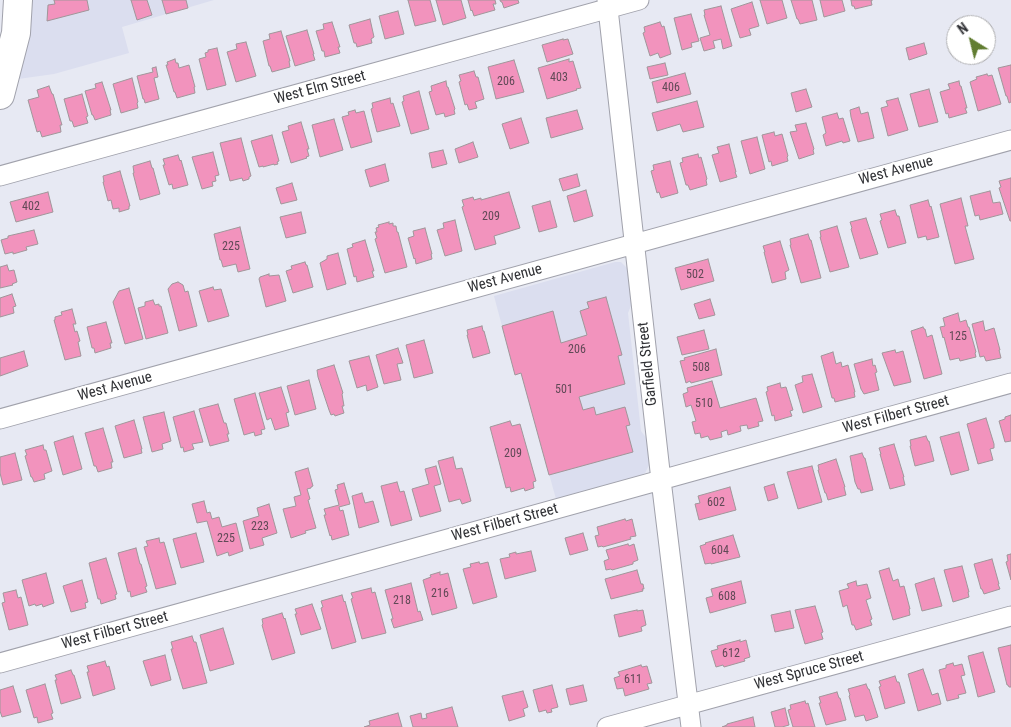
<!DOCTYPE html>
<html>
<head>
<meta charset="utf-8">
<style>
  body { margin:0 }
  #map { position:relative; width:1011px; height:727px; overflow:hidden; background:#e7e9f3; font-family:"Roboto Condensed",sans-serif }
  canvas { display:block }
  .north { position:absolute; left:946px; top:15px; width:50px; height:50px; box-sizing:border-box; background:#fff; border:1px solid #acacae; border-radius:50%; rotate:324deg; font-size:14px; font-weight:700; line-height:20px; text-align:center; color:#2f3034 }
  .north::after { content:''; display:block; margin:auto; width:18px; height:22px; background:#617d31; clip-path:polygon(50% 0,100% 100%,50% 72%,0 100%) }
</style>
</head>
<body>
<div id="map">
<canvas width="1011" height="727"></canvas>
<div class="north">N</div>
</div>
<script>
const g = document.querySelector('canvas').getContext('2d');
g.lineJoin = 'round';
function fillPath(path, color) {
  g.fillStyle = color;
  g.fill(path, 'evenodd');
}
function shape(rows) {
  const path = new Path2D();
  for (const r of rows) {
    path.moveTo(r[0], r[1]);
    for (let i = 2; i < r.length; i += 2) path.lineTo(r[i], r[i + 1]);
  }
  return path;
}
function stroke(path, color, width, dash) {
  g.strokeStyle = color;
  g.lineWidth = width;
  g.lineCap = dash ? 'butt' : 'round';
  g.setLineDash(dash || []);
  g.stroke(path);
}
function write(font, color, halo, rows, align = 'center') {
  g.font = font + ' "Roboto Condensed",sans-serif';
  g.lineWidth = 4.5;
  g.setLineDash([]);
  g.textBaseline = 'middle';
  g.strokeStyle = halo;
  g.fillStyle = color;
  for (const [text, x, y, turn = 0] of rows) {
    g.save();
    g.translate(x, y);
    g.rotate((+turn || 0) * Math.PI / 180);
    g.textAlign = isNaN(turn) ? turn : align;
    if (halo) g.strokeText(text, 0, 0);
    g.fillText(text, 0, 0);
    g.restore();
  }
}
const built = shape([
  [32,0,214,0,122,27,129,53,54,74,18,79,29,26],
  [615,262,621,262,627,268,632,303,628,313,641,431,647,439,650,463,645,473,641,475,556,499,521,373,515,375,494,296]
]);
const building = shape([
  [54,0,87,0,89,10,47,21,48,5,55,4,54,0],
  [131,0,147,0,152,15,137,20,131,0],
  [162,0,186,0,188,8,166,14,162,0],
  [408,0,430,0,436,21,415,26,408,0],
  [436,0,461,0,466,18,443,25,436,0],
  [468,0,495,0,496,4,493,4,495,10,474,16,472,10,471,11,468,0],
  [500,0,518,0,519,3,504,8,502,2,501,2,500,0],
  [760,0,782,0,787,18,767,24,760,0],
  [791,0,812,0,817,20,800,24,798,19,797,19,791,0],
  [820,0,842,0,845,11,824,17,820,0],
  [851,0,872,0,872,1,871,1,872,5,855,9,854,6,852,6,851,0],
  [752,2,759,26,749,29,751,35,740,38,731,9,752,2],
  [721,6,732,46,723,49,721,39,713,41,715,48,704,51,700,38,710,35,704,15,705,15,704,10,721,6],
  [398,11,404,34,385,39,379,16,398,11],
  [691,14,699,41,691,43,692,47,682,50,674,18,691,14],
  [370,19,374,37,371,39,372,43,357,47,356,43,354,43,349,25,370,19],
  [332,22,340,47,338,47,340,53,325,57,324,51,322,51,316,31,324,29,323,24,332,22],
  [660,22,662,27,664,26,671,54,660,58,658,53,650,56,643,33,645,32,644,27,660,22],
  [307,30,314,54,313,54,315,60,295,66,286,36,307,30],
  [281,31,290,61,289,61,290,67,272,72,270,66,269,66,263,41,270,39,269,34,281,31],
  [563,39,563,40,568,39,573,54,547,62,542,45,563,39],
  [246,42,256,76,236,82,227,52,237,49,236,44,246,42],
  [924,43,927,54,909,60,906,48,924,43],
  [217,48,226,85,207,90,199,59,206,57,205,53,208,52,208,50,217,48],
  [175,59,176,63,178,63,179,68,189,65,195,87,194,87,195,93,177,98,175,92,174,92,166,65,168,65,167,62,175,59],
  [569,59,569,62,573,61,581,88,576,89,577,90,547,99,538,68,569,59],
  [514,60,524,92,496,99,488,67,514,60],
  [665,63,668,75,650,79,647,67,665,63],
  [1011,65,1011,102,1009,103,1007,96,1006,96,998,68,1011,65],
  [156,67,158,77,154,78,159,99,145,103,144,99,143,99,137,76,153,72,152,68,156,67],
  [474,71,476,77,478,77,484,99,475,102,477,108,469,110,467,104,465,105,459,82,461,81,459,75,474,71],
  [685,73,691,94,657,103,652,82,685,73],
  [987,74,988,76,992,75,1001,104,978,111,970,82,977,79,976,77,987,74],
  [132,78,138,102,137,103,138,108,121,113,113,84,132,78],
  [446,81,447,87,448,87,455,109,454,110,455,114,445,117,444,113,436,115,429,92,432,91,431,86,446,81],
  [959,81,960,86,961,86,967,108,965,108,967,113,949,118,948,113,946,114,940,92,950,89,948,84,959,81],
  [102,82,111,110,110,110,111,115,95,120,93,115,92,115,85,91,96,88,95,84,102,82],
  [49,86,52,94,53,94,62,125,60,125,61,132,42,137,40,131,37,132,28,100,39,97,37,90,49,86],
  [806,89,812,107,796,112,791,93,806,89],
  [929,89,938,122,919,127,910,94,929,89],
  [419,91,429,129,411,134,402,102,404,101,403,96,419,91],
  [82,94,88,116,86,117,88,123,74,127,72,121,70,121,64,99,82,94],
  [390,98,391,104,393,103,400,126,377,132,371,109,373,108,372,103,390,98],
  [898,98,908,130,888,136,881,108,888,106,886,101,898,98],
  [697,101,704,127,683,132,680,124,657,131,652,113,697,101],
  [859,107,861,114,868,112,874,138,858,142,851,117,850,110,859,107],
  [355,110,356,113,364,111,372,142,351,148,342,117,349,115,348,112,355,110],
  [577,110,583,129,551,138,546,118,577,110],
  [837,113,839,119,843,118,850,141,843,143,842,141,826,146,823,135,826,133,822,117,837,113],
  [521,118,529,143,510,149,502,124,521,118],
  [334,119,343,150,320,157,312,125,334,119],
  [301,122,309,149,307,149,309,156,306,157,307,158,291,163,282,132,289,130,288,126,301,122],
  [806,123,814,149,813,150,814,154,799,159,790,132,797,131,795,125,806,123],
  [774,132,775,136,782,134,788,156,787,157,788,161,772,166,771,161,769,162,762,135,774,132],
  [272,135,279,161,277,162,278,164,274,165,274,164,263,167,263,166,259,167,251,141,272,135],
  [757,137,765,169,750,174,741,141,757,137],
  [241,138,251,176,249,177,249,179,243,181,242,178,230,181,220,143,241,138],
  [473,142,478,157,459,163,455,149,473,142],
  [729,144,736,172,735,172,737,177,720,182,712,155,719,153,717,147,729,144],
  [443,150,447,164,432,168,429,153,443,150],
  [213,152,219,175,215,176,216,181,212,182,213,186,202,189,192,157,213,152],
  [698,154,699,158,701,157,707,179,706,180,707,185,690,190,688,185,686,185,680,163,683,162,682,158,698,154],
  [178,155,180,161,181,160,188,185,173,189,172,184,169,185,163,165,165,165,163,159,178,155],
  [150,161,152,168,153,168,160,194,140,200,133,173,134,173,133,166,150,161],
  [670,161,678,193,661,198,659,192,657,193,651,171,654,170,653,165,670,161],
  [385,164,389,181,370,187,365,170,385,164],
  [120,171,130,206,129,206,129,209,119,212,119,208,113,209,111,200,108,201,103,182,104,182,103,176,120,171],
  [577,174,580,186,563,191,559,179,577,174],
  [1011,178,1011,221,1010,221,999,188,1001,187,999,181,1011,178],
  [292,183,297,200,281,204,276,188,292,183],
  [586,190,593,216,574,222,567,196,586,190],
  [990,191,993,203,1000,202,1003,214,980,220,979,215,975,216,970,196,990,191],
  [48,192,53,212,16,222,10,202,48,192],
  [509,192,520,228,494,236,496,244,475,250,462,207,464,206,462,200,473,197,474,200,481,198,481,200,509,192],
  [961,198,968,226,965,226,974,259,955,264,940,204,961,198],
  [928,200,930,207,931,206,939,237,927,240,926,236,918,238,910,205,928,200],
  [550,201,557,227,539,232,532,206,550,201],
  [895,210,897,216,899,216,906,243,888,248,880,221,882,220,880,214,895,210],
  [301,212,306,233,286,238,280,217,301,212],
  [866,218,878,254,860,259,851,229,852,228,850,222,866,218],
  [455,220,462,251,445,256,437,230,444,228,443,223,455,220],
  [389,222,389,224,393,223,393,226,396,226,397,232,398,232,407,267,385,273,375,239,377,238,375,232,377,232,376,228,379,227,378,225,389,222],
  [837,226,849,267,830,272,820,237,821,237,820,231,837,226],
  [240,227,250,269,238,272,236,264,223,267,221,260,220,260,214,234,240,227],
  [425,228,432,254,431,254,432,259,416,264,415,258,414,259,408,238,414,236,413,231,425,228],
  [34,230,38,244,26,247,27,250,13,254,13,252,5,254,1,240,8,238,8,236,34,230],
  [808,234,810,240,811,240,821,278,801,283,790,245,791,245,790,239,808,234],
  [365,240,374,271,372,271,374,277,357,282,356,276,354,277,347,249,353,247,352,244,365,240],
  [780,241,789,270,785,272,786,279,772,283,764,252,765,252,763,246,780,241],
  [338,253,346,284,327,290,320,263,327,259,327,256,338,253],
  [708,259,714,281,681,290,675,268,708,259],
  [305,262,306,265,307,265,313,287,293,293,286,271,292,269,291,266,305,262],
  [7,265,9,271,14,270,17,282,12,284,13,285,0,288,0,267,7,265],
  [269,274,269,276,279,275,286,301,266,307,259,279,260,277,269,274],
  [178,282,183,285,185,292,188,291,197,326,179,331,168,289,172,284,178,282],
  [213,287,214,290,221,289,229,316,208,322,199,291,213,287],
  [129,288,143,339,125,344,113,302,119,291,129,288],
  [12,294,16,306,13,307,14,313,0,317,0,298,12,294],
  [606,297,622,355,618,356,625,384,579,397,583,410,594,407,596,415,625,407,630,425,626,426,633,452,549,475,521,373,515,375,502,326,553,311,561,343,587,335,580,311,589,308,587,302,606,297],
  [710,299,715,315,699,319,694,304,710,299],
  [153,300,155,305,159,304,159,306,161,306,168,333,146,339,138,308,145,306,145,302,153,300],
  [72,309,76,324,73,324,75,332,77,331,80,341,78,342,81,356,65,360,54,320,55,320,55,317,62,315,61,312,72,309],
  [958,313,960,322,966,320,968,327,969,327,976,352,975,353,976,357,960,361,959,358,950,360,944,337,943,338,940,327,945,326,943,318,958,313],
  [983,321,985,331,994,328,1000,350,999,350,1001,358,986,361,984,356,980,357,972,324,983,321],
  [106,322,112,343,110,343,111,348,95,353,94,348,92,348,87,327,106,322],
  [482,326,483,331,484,331,490,353,473,358,467,335,468,335,467,330,482,326],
  [923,327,924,329,925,329,927,337,932,335,942,374,924,379,911,331,923,327],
  [704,330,709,349,682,355,677,337,704,330],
  [424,340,433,373,414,378,406,345,424,340],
  [398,348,403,363,397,364,401,380,384,384,376,355,398,348],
  [716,349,722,375,691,383,690,381,686,383,680,361,685,360,684,358,716,349],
  [895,350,896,353,903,351,911,382,894,386,882,353,895,350],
  [24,351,28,366,0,376,0,358,24,351],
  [833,352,836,364,841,362,842,367,848,365,855,392,854,392,855,397,835,402,834,398,832,398,821,356,833,352],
  [369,356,378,387,367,391,366,385,357,388,349,361,369,356],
  [872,359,873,366,875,365,877,372,875,373,879,390,864,394,861,389,854,364,872,359],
  [334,365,343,393,342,394,344,406,342,406,344,413,335,416,334,414,331,415,329,410,318,377,317,370,334,365],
  [812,374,822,407,803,413,795,385,803,382,802,376,812,374],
  [309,380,316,409,295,415,287,386,309,380],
  [712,381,720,408,756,398,763,421,758,422,759,426,748,429,747,425,740,426,741,431,728,435,727,430,721,432,722,437,710,440,708,436,701,438,700,433,695,434,692,422,696,421,691,405,686,407,683,394,688,392,687,388,712,381],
  [780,383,781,388,786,387,793,410,790,411,792,416,775,421,774,415,772,416,766,392,768,391,767,387,780,383],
  [281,387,289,412,286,413,289,426,275,430,271,418,267,420,259,393,281,387],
  [255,393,265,429,261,430,262,434,255,436,254,432,244,435,234,399,255,393],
  [218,404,224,423,226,423,229,434,227,434,229,441,210,446,199,409,218,404],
  [194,411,203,442,192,444,194,449,184,452,183,447,181,448,173,417,194,411],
  [164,412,171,441,162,444,163,449,152,452,143,417,164,412],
  [1011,415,1011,441,1005,442,999,421,1005,419,1005,417,1011,415],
  [986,418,994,444,994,448,990,449,993,460,978,464,967,424,986,418],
  [134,420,142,449,141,449,142,453,124,458,115,426,134,420],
  [510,421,512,426,520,424,536,481,533,482,534,488,525,491,524,488,511,492,510,487,506,488,490,427,510,421],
  [103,428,113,462,111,462,112,468,98,472,96,466,94,466,85,433,103,428],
  [959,432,969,470,951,475,940,437,959,432],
  [73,436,82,469,63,475,54,442,73,436],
  [926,436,928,441,929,441,934,461,915,466,910,446,911,446,910,440,926,436],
  [894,444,904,477,903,477,905,485,890,489,880,454,881,454,879,448,894,444],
  [43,445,44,450,46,450,52,471,44,474,45,479,34,482,32,477,31,477,25,456,27,455,25,450,43,445],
  [15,453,22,480,3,485,0,473,0,457,15,453],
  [862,453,864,458,865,458,873,490,861,493,860,489,858,489,855,482,850,456,862,453],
  [453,457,456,469,462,468,471,501,462,504,460,499,449,502,438,461,453,457],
  [836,459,845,487,844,487,846,495,828,500,826,493,825,493,818,470,819,470,818,465,836,459],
  [436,466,441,484,434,486,441,511,420,517,412,489,429,484,425,469,436,466],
  [812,466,822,502,798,509,787,472,812,466],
  [308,468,313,486,311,487,311,488,307,489,310,499,308,500,316,528,305,531,306,533,291,538,283,509,296,506,294,497,301,495,295,472,308,468],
  [397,482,400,492,404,491,412,520,391,526,381,486,397,482],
  [344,483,350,504,339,507,340,511,343,510,349,535,332,540,331,535,330,536,324,515,326,515,324,509,339,505,335,490,338,489,337,485,344,483],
  [774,484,778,498,768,501,764,487,774,484],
  [730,487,736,510,699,520,695,504,700,503,698,496,730,487],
  [362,493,365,503,373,501,379,522,359,528,352,496,362,493],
  [204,501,207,513,210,512,212,519,219,517,222,527,236,523,243,551,229,556,228,552,217,556,207,521,197,523,192,504,204,501],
  [269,504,277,533,262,538,264,545,250,549,243,521,259,516,257,508,269,504],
  [625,519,626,521,632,519,636,536,630,537,631,539,603,547,602,546,598,547,595,536,599,535,597,527,625,519],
  [196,533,204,562,181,568,173,539,196,533],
  [583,533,588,550,570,555,565,538,583,533],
  [733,535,740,557,711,564,711,563,705,564,700,546,706,544,705,543,733,535],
  [159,538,160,543,164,542,176,584,156,589,144,547,148,546,146,541,159,538],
  [628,544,629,546,634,544,638,560,633,562,633,564,612,570,611,569,606,570,604,561,609,559,606,550,628,544],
  [136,548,140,564,141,564,147,586,145,587,147,592,131,597,130,591,128,592,118,553,136,548],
  [531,551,536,571,505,579,500,559,510,557,509,554,516,552,516,554,531,551],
  [1011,554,1011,580,1006,562,1008,561,1007,555,1011,554],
  [106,558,117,594,115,595,116,599,101,604,100,599,98,599,89,563,106,558],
  [992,559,999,584,998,584,1000,589,984,594,982,589,981,589,974,564,992,559],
  [479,562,480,564,488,562,497,597,473,604,463,569,471,567,470,564,479,562],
  [962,566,969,592,968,592,969,597,953,602,944,570,962,566],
  [889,568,893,581,898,579,900,587,904,586,910,609,909,609,910,615,893,620,879,571,889,568],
  [637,570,641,584,643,584,644,589,642,589,643,591,611,599,605,579,637,570],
  [440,572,440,575,448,573,457,608,432,615,423,580,431,577,430,575,440,572],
  [46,573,54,603,43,607,42,604,36,606,35,604,29,606,22,580,46,573],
  [934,578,942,606,922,611,915,584,934,578],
  [82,580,88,602,85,603,86,608,71,612,63,586,82,580],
  [741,581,746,603,710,613,706,598,713,596,711,589,741,581],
  [856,581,857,586,867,584,871,598,866,600,872,619,870,620,872,625,856,630,854,625,852,625,847,605,843,607,839,591,849,588,847,584,856,581],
  [411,583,418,612,420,611,423,620,394,628,391,619,393,619,385,590,411,583],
  [371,588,372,593,375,592,386,633,362,639,351,599,353,598,351,593,371,588],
  [16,590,18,598,21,597,28,625,9,630,2,603,5,602,3,593,16,590],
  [342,595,344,602,345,601,356,642,332,649,321,608,323,607,321,601,342,595],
  [312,604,321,629,301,635,295,614,297,614,295,609,312,604],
  [815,606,823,632,821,633,823,639,805,644,795,610,815,606],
  [637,610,637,611,643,610,646,625,641,627,642,631,619,637,614,615,637,610],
  [790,611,794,628,775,632,771,615,790,611],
  [282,613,284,619,285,618,295,653,272,660,262,625,263,624,262,619,282,613],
  [223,628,234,664,210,671,200,635,223,628],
  [192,636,194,642,196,642,207,683,183,689,171,649,173,649,171,642,192,636],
  [740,640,740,642,746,640,750,657,744,659,745,661,724,667,723,665,716,667,711,651,718,649,717,646,740,640],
  [1011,645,1011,687,1009,687,1008,685,1007,685,998,648,1011,645],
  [983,652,995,692,978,697,968,656,983,652],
  [165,655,171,680,151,686,143,661,165,655],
  [105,661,107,667,109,666,115,689,93,696,87,672,89,672,87,666,105,661],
  [953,663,954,666,962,664,965,675,961,676,966,693,958,695,959,698,947,701,939,670,946,668,946,665,953,663],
  [641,665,642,667,647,666,652,683,647,684,649,689,625,696,623,688,617,689,614,678,620,676,618,672,641,665],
  [923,669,932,695,938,693,941,704,918,711,908,674,923,669],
  [71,670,73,675,74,675,81,698,61,704,55,680,57,680,55,675,71,670],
  [895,676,897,682,899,682,905,703,885,709,879,687,881,686,879,681,895,676],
  [45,684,53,713,51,714,53,719,38,723,37,717,34,718,26,690,45,684],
  [866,684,868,689,869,689,878,717,866,721,864,715,855,717,849,696,850,695,848,689,866,684],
  [552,685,558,707,551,709,552,712,547,713,546,710,539,712,533,690,552,685],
  [583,685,587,701,570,705,566,689,583,685],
  [13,686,21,712,2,717,0,711,0,690,13,686],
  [523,691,528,707,523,709,525,716,509,721,502,696,523,691],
  [837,692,839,698,840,698,846,720,826,725,819,703,821,703,819,697,837,692],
  [805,701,806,704,808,703,815,727,793,727,788,710,791,709,790,705,805,701],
  [452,707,458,727,413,727,410,716,421,713,422,719,427,718,426,714,452,707],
  [785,708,789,725,782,727,775,727,771,712,785,708],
  [398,713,402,727,364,727,370,725,369,721,398,713],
  [753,717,755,727,722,727,727,725,727,724,753,717]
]);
const minor = shape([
  [607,0,661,480,691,727],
  [0,176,639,0],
  [0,419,1011,140],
  [0,663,1011,383],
  [607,727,1011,616]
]);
const primary = shape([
  [0,95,16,33,18,0]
]);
const numberNames = [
  ["403",559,78],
  ["206",506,82],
  ["406",671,88],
  ["402",31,207],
  ["209",491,217],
  ["225",231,247],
  ["502",695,275],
  ["125",958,337],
  ["206",577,350],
  ["508",701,368],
  ["501",564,390],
  ["510",704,404],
  ["209",513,454],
  ["602",716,503],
  ["223",260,527],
  ["225",226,539],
  ["604",720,551],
  ["216",440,594],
  ["608",727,597],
  ["218",402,601],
  ["612",731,654],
  ["611",633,680]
];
const streetNames = [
  ["West Elm Street",320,88,-15],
  ["West Avenue",896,171,-15],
  ["West Avenue",505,279,-15],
  ["Garfield Street",648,364,-96],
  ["West Avenue",115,387,-15],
  ["West Filbert Street",896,415,-15],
  ["West Filbert Street",505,523,-15],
  ["West Filbert Street",115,631,-15],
  ["West Spruce Street",809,671,-15]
];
fillPath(built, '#dbdeef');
fillPath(building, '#f293bd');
stroke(building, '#a0969a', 1);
stroke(minor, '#a1a2ac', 21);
stroke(primary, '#a1a2ac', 30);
stroke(minor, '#fff', 19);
stroke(primary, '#fff', 28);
write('12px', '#604956', null, numberNames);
write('15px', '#2f3034', '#fff', streetNames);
</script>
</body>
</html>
